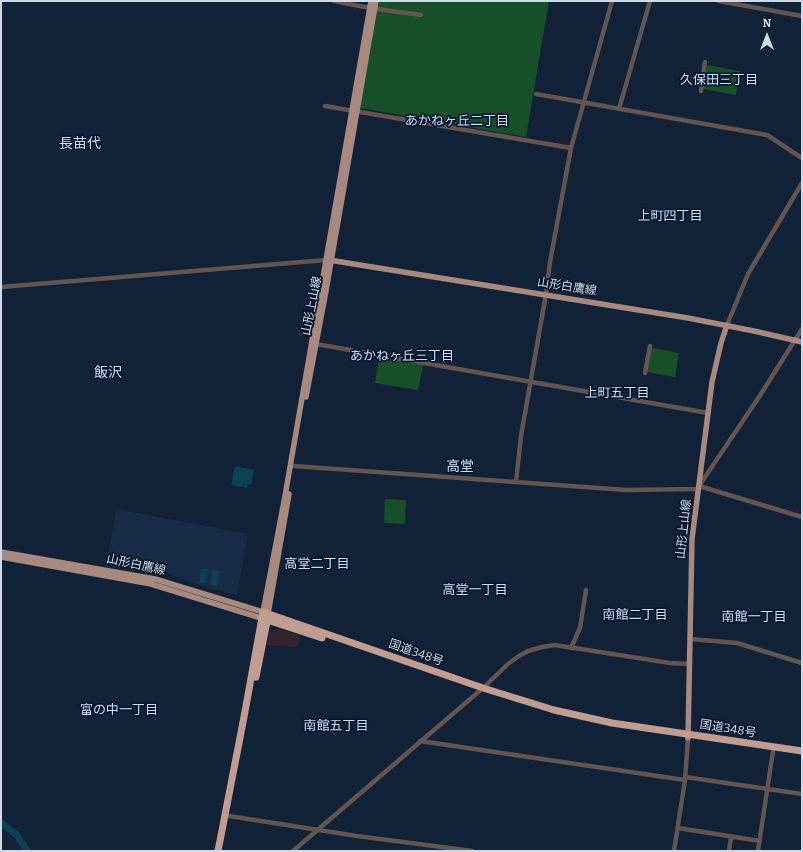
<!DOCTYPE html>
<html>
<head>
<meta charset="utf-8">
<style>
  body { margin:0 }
  #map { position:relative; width:803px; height:852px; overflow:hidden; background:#122238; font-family:Bitter,serif }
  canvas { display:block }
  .frame { position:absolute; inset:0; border:2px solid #cfdae9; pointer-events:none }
  .north { position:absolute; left:747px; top:16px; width:40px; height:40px; -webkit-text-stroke:3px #09182d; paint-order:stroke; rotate:0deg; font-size:11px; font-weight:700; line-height:16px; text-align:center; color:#cfdae9 }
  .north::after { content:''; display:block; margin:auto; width:14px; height:18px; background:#cfdae9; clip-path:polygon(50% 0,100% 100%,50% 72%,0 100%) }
</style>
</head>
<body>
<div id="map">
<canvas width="803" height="852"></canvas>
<div class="frame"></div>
<div class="north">N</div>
</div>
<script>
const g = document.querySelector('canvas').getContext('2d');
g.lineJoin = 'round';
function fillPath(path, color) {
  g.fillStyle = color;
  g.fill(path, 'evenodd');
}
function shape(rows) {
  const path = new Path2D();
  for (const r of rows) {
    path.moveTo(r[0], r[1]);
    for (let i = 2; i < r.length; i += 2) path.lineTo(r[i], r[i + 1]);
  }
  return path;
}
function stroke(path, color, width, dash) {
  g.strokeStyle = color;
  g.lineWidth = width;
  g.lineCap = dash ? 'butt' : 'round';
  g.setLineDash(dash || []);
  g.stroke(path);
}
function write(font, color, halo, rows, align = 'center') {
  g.font = font + ' Bitter,"Noto Sans JP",serif';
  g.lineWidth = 3.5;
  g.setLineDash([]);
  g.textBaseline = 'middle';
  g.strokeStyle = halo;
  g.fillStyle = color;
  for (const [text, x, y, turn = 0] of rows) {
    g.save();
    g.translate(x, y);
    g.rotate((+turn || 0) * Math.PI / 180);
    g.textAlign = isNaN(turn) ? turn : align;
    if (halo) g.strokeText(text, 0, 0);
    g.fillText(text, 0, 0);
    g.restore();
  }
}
const commercial = shape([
  [277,628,301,636,297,647,266,645,269,633]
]);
const built = shape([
  [116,509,248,534,237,595,208,588,163,572,141,567,107,562]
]);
const green = shape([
  [379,1,549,1,526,137,360,108],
  [707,65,740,71,736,95,703,89],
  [652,348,679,353,675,377,648,372,647,371,650,350],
  [379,358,423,365,418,390,375,383],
  [385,499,406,500,405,524,384,523]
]);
const water = shape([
  [235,466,254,470,251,485,248,484,247,488,231,485],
  [201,568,208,569,205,584,199,583],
  [212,570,219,571,217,586,210,585]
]);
const river = shape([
  [1,823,17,835,27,851]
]);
const minor = shape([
  [334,1,370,8,421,15],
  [719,1,802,16],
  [701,91,705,62],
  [536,94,767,135,802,158],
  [325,106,571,148],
  [619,109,650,1],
  [1,287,326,260],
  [727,325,748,274,802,183],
  [802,329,759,397,699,486,802,517],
  [316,344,708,413],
  [645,373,650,346],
  [294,466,626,490,699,489],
  [516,482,521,436,546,294,550,262,571,148,612,1],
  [691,639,737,643,802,663],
  [571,648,580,628,586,590],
  [420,741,685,780],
  [685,777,802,794],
  [229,816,357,836,472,851],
  [678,828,760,841],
  [293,851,483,688,509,663,519,656,528,651,542,647,555,645,670,663,690,664],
  [674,851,685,780,688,738],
  [729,851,731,837],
  [758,851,773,751]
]);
const major = shape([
  [329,260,688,318,754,331,802,342],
  [306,397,326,291,376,1],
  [1,552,155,579,263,612,285,496,371,1],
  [1,557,151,584,261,618],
  [268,614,289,494],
  [688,738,692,539,712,382,721,343,727,325]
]);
const highway = shape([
  [261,618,322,638],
  [256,677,268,616],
  [218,851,244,717,263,612,483,688,554,710,612,723,802,751]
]);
const streetNames = [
  ["山形白鷹線",567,287,9],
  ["山形上山線",312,306,-79],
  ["山形上山線",684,529,-84],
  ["山形白鷹線",136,565,12],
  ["国道348号",416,653,19],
  ["国道348号",728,729,9]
];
const neighbourhoodNames = [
  ["久保田三丁目",719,80],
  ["あかねヶ丘二丁目",457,121],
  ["上町四丁目",670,216],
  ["あかねヶ丘三丁目",402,356],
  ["上町五丁目",617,393],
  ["高堂二丁目",317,564],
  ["高堂一丁目",475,590],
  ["南館二丁目",635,615],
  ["南館一丁目",754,617],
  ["富の中一丁目",119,710],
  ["南館五丁目",336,726]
];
const quarterNames = [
  ["長苗代",80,144],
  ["飯沢",108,373],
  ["高堂",460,467]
];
fillPath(commercial, '#32232f');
fillPath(built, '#182c47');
fillPath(green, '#18502a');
fillPath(water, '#0d4154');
stroke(river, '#0d4154', 7);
stroke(minor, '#645551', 4.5);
stroke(major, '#a7897f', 5.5);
stroke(highway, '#c19d91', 7);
write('12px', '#cfdae9', '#09182d', streetNames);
write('13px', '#c8ddfb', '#09182d', neighbourhoodNames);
write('14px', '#c8ddfb', '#09182d', quarterNames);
</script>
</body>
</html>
